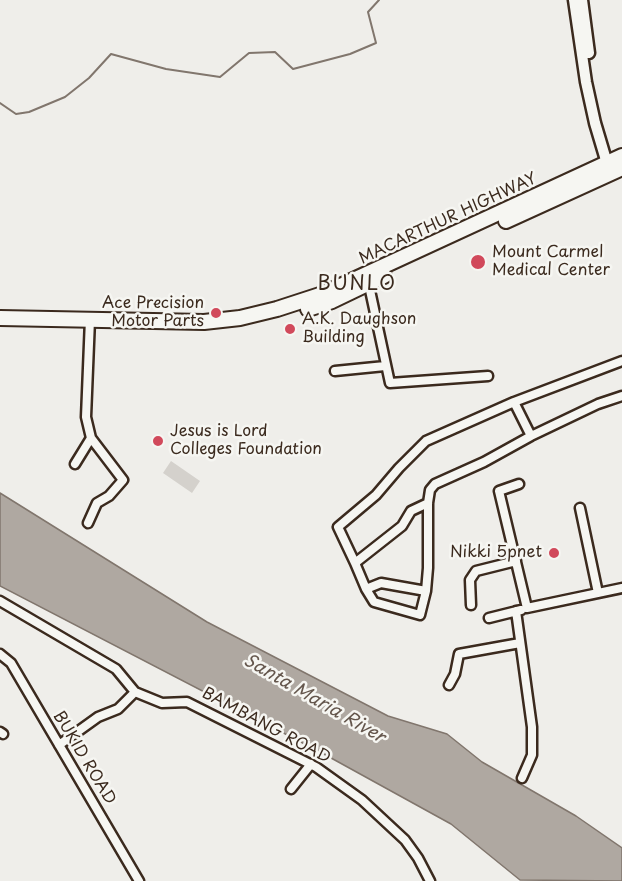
<!DOCTYPE html>
<html>
<head>
<meta charset="utf-8">
<style>
  body { margin:0 }
  canvas { display:block; background:#efeeea }
</style>
</head>
<body>
<canvas width="622" height="881"></canvas>
<script>
const g = document.querySelector('canvas').getContext('2d');
g.lineJoin = 'round';
function fillPath(path, color) {
  g.fillStyle = color;
  g.fill(path, 'evenodd');
}
function shape(rows) {
  const path = new Path2D();
  for (const r of rows) {
    path.moveTo(r[0], r[1]);
    for (let i = 2; i < r.length; i += 2) path.lineTo(r[i], r[i + 1]);
  }
  return path;
}
function stroke(path, color, width, dash) {
  g.strokeStyle = color;
  g.lineWidth = width;
  g.lineCap = dash ? 'butt' : 'round';
  g.setLineDash(dash || []);
  g.stroke(path);
}
function write(font, color, halo, rows, align = 'center') {
  g.font = font + ' "Playpen Sans",sans-serif';
  g.lineWidth = 5;
  g.setLineDash([]);
  g.textBaseline = 'middle';
  g.strokeStyle = halo;
  g.fillStyle = color;
  for (const [text, x, y, turn = 0] of rows) {
    g.save();
    g.translate(x, y);
    g.rotate((+turn || 0) * Math.PI / 180);
    g.textAlign = isNaN(turn) ? turn : align;
    if (halo) g.strokeText(text, 0, 0);
    g.fillText(text, 0, 0);
    g.restore();
  }
}
const green = shape([
  [171,461,200,481,192,493,163,473]
]);
const water = shape([
  [0,493,207,622,388,716,447,734,482,762,576,816,622,848,622,881,520,880,451,824,322,753,0,586,0,493]
]);
const stream = shape([
  [0,103,16,114,29,112,65,97,89,78,111,54,166,69,220,77,249,53,275,52,293,69,350,54,376,43,368,12,379,0]
]);
const minor = shape([
  [368,281,390,383,488,376],
  [335,371,385,366],
  [514,402,531,436],
  [75,464,91,438,86,417,90,319],
  [519,484,499,491,527,608,622,588],
  [428,503,411,511,402,526,355,563,338,527,376,495,399,468,426,441,514,402,622,361],
  [580,508,598,593],
  [88,523,97,503,109,496,123,480,91,438],
  [355,563,366,589,374,602,420,615,426,591,428,568,428,503,430,490,435,484,484,462,531,436,598,404,622,396],
  [366,589,381,583,426,591],
  [0,601,116,669,135,692,162,703,187,702,316,767,362,800,405,840,418,858,430,881],
  [471,605,470,580,476,571,516,561],
  [516,611,532,727,532,755,522,778],
  [489,618,521,610],
  [0,654,11,663,139,881],
  [449,685,455,674,459,654,520,643],
  [0,732,3,734],
  [59,745,98,717,118,709,135,692],
  [291,789,311,764]
]);
const tertiary = shape([
  [574,0,586,82,595,123,609,170],
  [582,0,589,53]
]);
const trunk = shape([
  [506,221,622,168],
  [308,309,332,301,384,276],
  [0,318,204,322,240,318,277,309,323,294,622,156]
]);
const markers = [
  [478,262,8,"#d1495b"],
  [216,313,6,"#d1495b"],
  [290,329,6,"#d1495b"],
  [158,441,6,"#d1495b"],
  [554,553,6,"#d1495b"]
];
const streetNames = [
  ["MACARTHUR HIGHWAY",448,219,-25],
  ["BAMBANG ROAD",266,726,28],
  ["BUKID ROAD",84,758,59]
];
const poiNames = [
  ["Mount Carmel",492,253],
  ["Medical Center",492,271],
  ["Ace Precision",204,304,"right"],
  ["Motor Parts",204,322,"right"],
  ["A.K. Daughson",302,320],
  ["Building",302,338],
  ["Jesus is Lord",170,432],
  ["Colleges Foundation",170,450],
  ["Nikki 5pnet",542,553,"right"]
];
const waterNames = [
  ["Santa Maria River",314,699,30]
];
const quarterNames = [
  ["BUNLO",357,284]
];
fillPath(green, '#d4d1cc');
fillPath(water, '#afa8a1');
stroke(water, '#81766d', 1.5);
stroke(stream, '#81766d', 2);
stroke(minor, '#3b2a1e', 13);
stroke(tertiary, '#3b2a1e', 15);
stroke(trunk, '#3b2a1e', 18);
stroke(minor, '#f6f6f2', 8);
stroke(tertiary, '#f6f6f2', 10);
stroke(trunk, '#f6f6f2', 14);
for (const [x, y, r, color] of markers) {
  const dot = new Path2D();
  dot.arc(x, y, r, 0, 2 * Math.PI);
  g.fillStyle = color;
  g.fill(dot);
  stroke(dot, '#f6f6f2', 2);
}
write('16px', '#3b2a1e', '#f6f6f2', streetNames);
write('16px', '#3b2a1e', '#f6f6f2', poiNames, 'left');
write('italic 18px', '#64564c', '#f6f6f2', waterNames);
g.letterSpacing = '1.5px';
write('20px', '#3b2a1e', '#f6f6f2', quarterNames);
g.letterSpacing = '0px';
</script>
</body>
</html>
